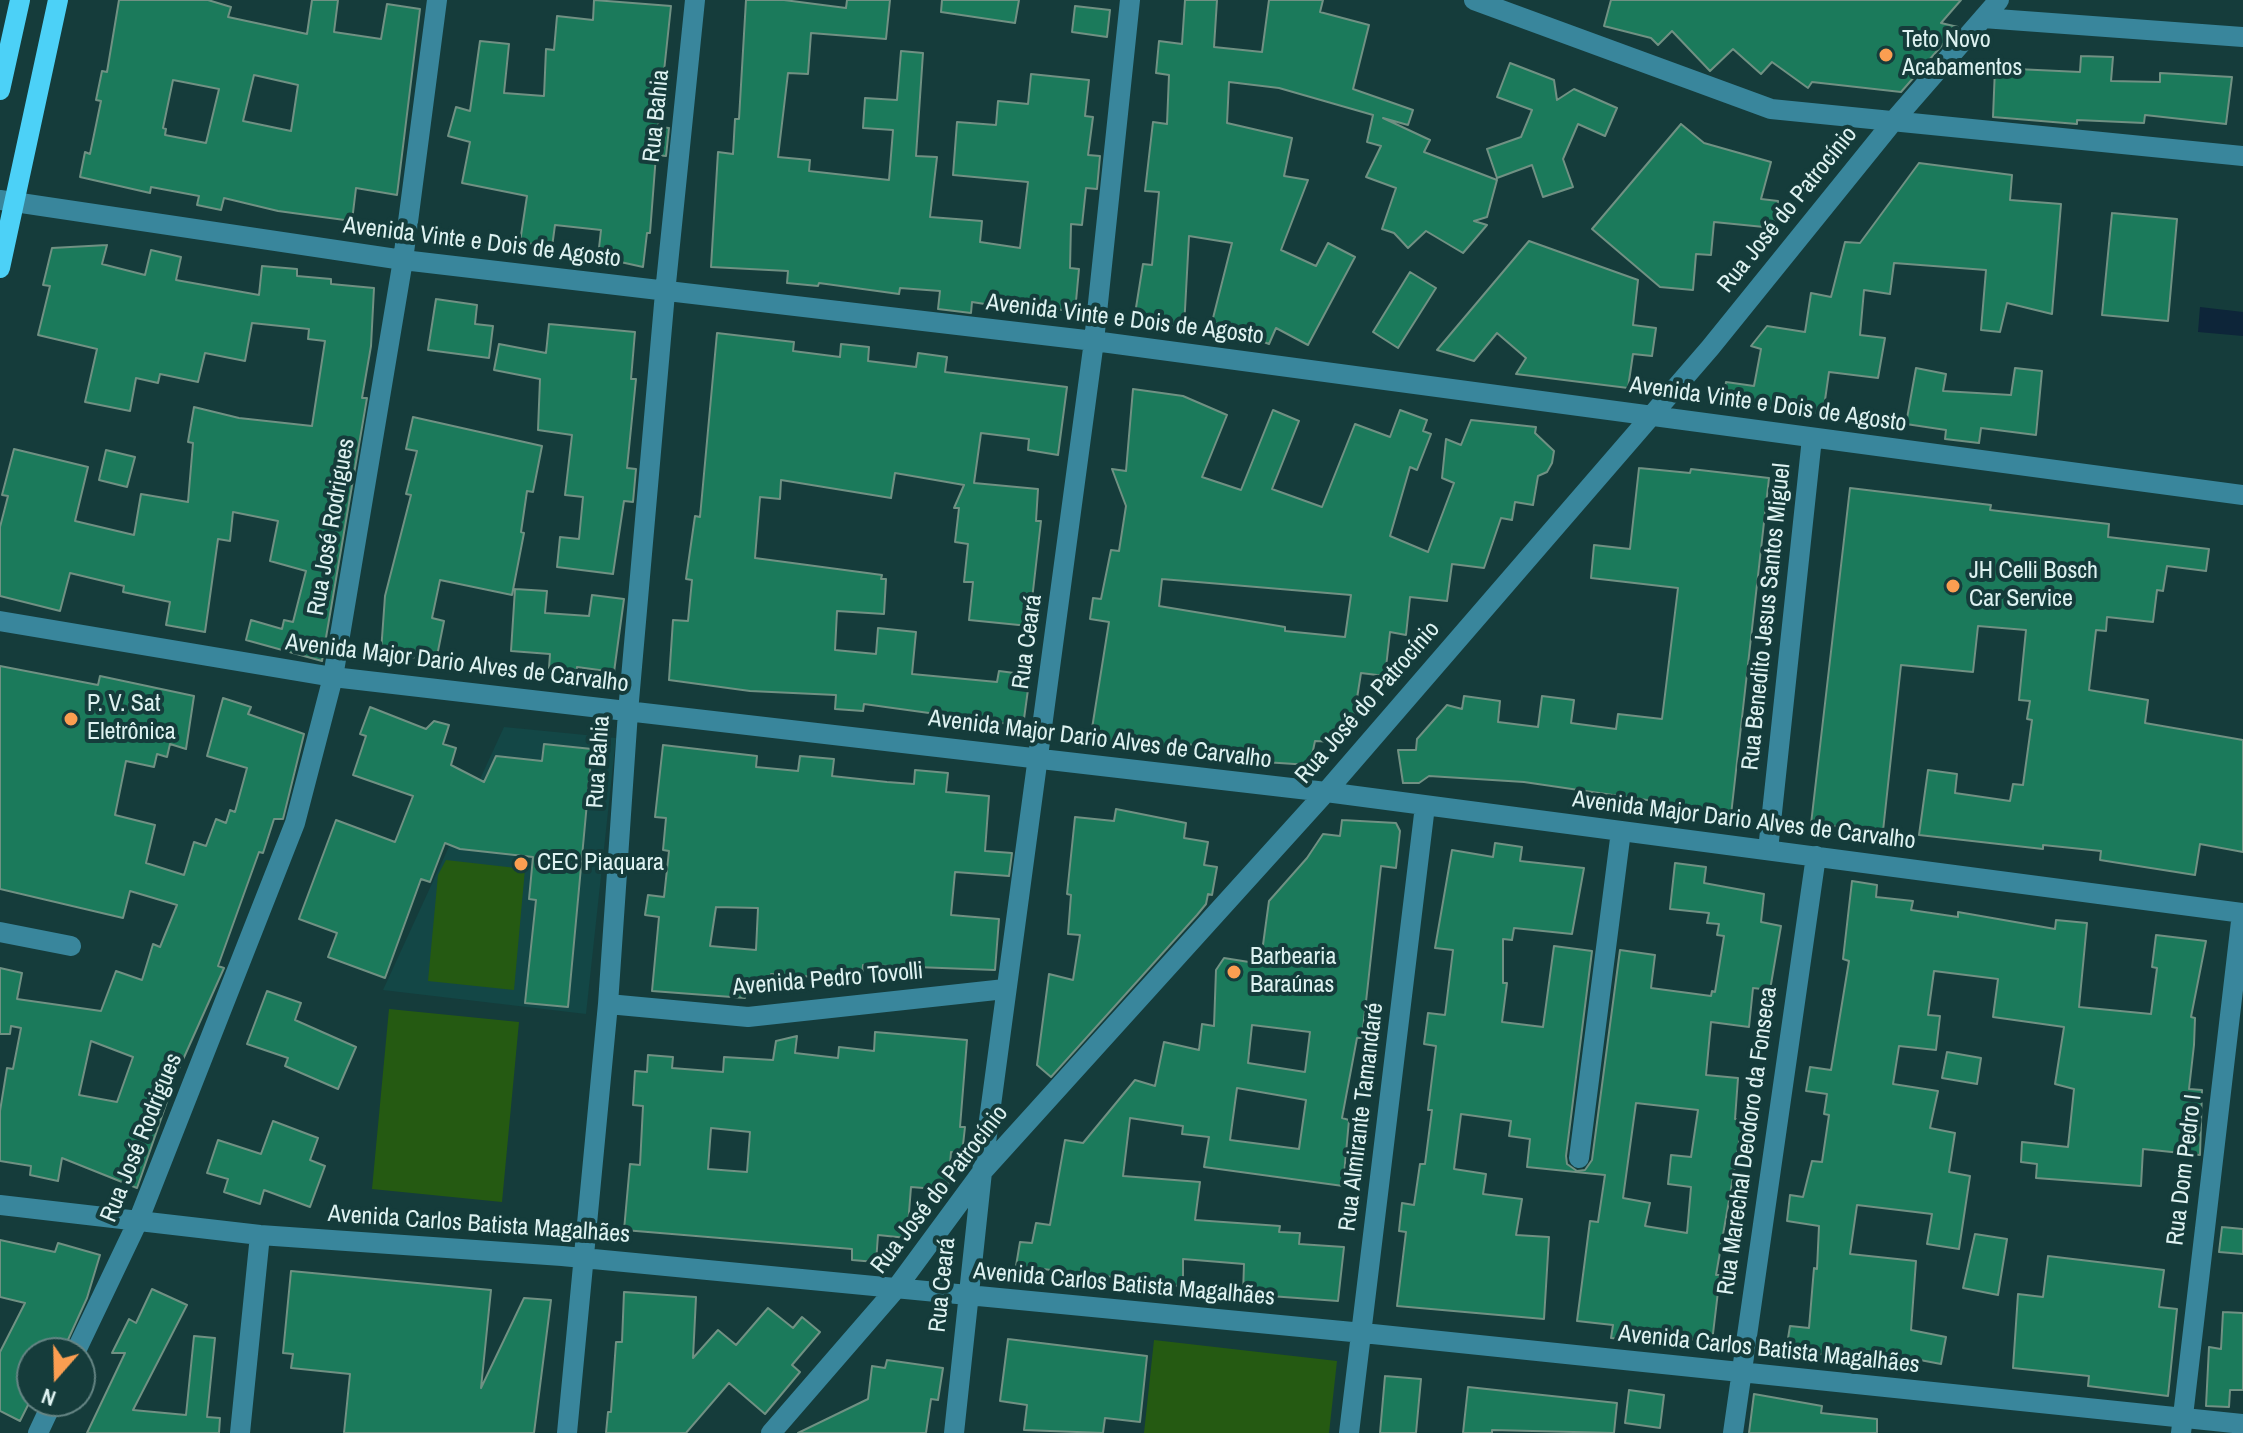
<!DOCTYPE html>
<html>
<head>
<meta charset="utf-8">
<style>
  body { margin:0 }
  #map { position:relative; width:2243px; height:1433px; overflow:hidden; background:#153c3b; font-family:"Archivo Narrow",sans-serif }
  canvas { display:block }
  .north { position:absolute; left:16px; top:1337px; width:80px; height:80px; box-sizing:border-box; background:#153c3b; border:2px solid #658584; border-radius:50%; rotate:200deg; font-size:22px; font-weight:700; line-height:32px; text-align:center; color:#def2f1 }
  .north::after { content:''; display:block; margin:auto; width:28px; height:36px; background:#fb9e51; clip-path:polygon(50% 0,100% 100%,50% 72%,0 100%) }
</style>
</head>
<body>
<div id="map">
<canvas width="2243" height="1433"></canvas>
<div class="north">N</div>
</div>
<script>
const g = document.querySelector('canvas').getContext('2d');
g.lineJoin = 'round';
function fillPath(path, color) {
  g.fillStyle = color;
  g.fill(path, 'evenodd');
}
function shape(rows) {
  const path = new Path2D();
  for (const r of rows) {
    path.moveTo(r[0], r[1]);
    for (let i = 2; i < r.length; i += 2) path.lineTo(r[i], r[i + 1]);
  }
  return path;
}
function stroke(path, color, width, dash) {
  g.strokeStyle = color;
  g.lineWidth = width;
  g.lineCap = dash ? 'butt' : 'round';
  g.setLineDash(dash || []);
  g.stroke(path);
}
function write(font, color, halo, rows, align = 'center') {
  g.font = font + ' "Archivo Narrow",sans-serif';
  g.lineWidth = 8;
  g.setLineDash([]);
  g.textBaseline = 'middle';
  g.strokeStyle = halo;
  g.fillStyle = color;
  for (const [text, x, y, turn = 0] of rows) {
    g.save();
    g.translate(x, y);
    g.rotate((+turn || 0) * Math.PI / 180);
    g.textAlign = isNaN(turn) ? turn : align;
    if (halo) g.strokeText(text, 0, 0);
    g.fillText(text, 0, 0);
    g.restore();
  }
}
const built = shape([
  [504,727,616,738,586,1014,383,990]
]);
const green = shape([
  [446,860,525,869,514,990,428,981,438,875],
  [389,1009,519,1022,502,1202,372,1189],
  [1154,1340,1337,1361,1329,1433,1144,1433]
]);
const water = shape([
  [2200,307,2243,312,2243,336,2198,332]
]);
const building = shape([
  [119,0,208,0,231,7,228,17,307,34,312,0,338,0,334,32,381,39,387,4,420,9,397,195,356,188,352,221,278,211,224,198,221,210,197,205,199,196,151,187,150,193,80,177,85,152,90,154,101,101,96,100,102,71,107,72,119,0],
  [254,75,298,85,291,131,243,121,254,75],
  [173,80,219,89,206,143,165,135,166,129,163,128,173,80],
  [594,0,671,6,658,127,669,128,666,156,656,155,650,233,647,233,643,267,598,257,601,230,555,225,552,247,520,242,527,196,462,183,470,142,448,136,456,107,470,111,480,41,509,44,504,93,544,96,546,49,554,50,557,16,593,20,594,0],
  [746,0,784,0,846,8,847,0,890,0,886,39,811,33,808,74,788,73,778,157,810,160,809,171,889,180,893,130,863,128,865,98,897,100,901,51,923,53,916,156,937,157,930,217,982,221,980,242,1020,248,1028,182,953,175,957,122,996,125,998,101,1028,104,1031,74,1089,80,1085,116,1093,117,1088,155,1100,156,1097,189,1086,188,1082,225,1071,224,1070,268,1079,269,1075,312,1005,301,1004,307,972,302,971,313,938,309,940,291,900,288,899,294,819,283,818,286,787,283,788,271,711,267,718,152,733,154,735,119,739,119,746,0],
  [942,0,1019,0,1015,23,941,12,942,0],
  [1185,0,1217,0,1214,47,1262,52,1269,0,1323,0,1320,12,1369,25,1353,89,1413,110,1408,125,1383,118,1430,140,1424,152,1497,180,1487,217,1474,221,1487,225,1463,253,1426,231,1408,248,1394,233,1382,229,1396,188,1366,177,1381,146,1367,142,1373,115,1279,88,1229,82,1227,123,1292,138,1284,176,1308,180,1281,250,1316,266,1328,243,1355,257,1308,345,1276,328,1269,344,1212,322,1232,243,1189,236,1184,328,1134,320,1143,264,1152,265,1159,192,1145,191,1153,122,1167,124,1169,75,1156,73,1159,41,1182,44,1185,0],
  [1611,0,1961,0,1941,23,1958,27,1901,92,1812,82,1808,88,1772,62,1761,74,1733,49,1710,71,1672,31,1658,45,1651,38,1604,26,1611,0],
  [1075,6,1110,10,1107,37,1072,32,1075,6],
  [2081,56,2113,57,2111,81,2160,82,2160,73,2232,77,2226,124,2145,115,2144,123,2077,120,2077,124,1993,117,1995,68,2080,72,2081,56],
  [1510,63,1554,80,1557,100,1574,89,1617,108,1605,136,1578,124,1563,159,1573,187,1543,197,1532,165,1497,178,1487,149,1521,137,1532,110,1497,97,1510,63],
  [1681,124,1704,143,1771,162,1761,199,1778,201,1774,228,1714,222,1711,255,1696,254,1693,290,1660,287,1592,229,1681,124],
  [1919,163,2012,175,2010,200,2061,204,2052,314,2007,303,2000,332,1981,330,1986,270,1894,263,1890,294,1864,290,1860,335,1885,338,1878,378,1829,372,1823,414,1723,402,1726,382,1754,386,1761,349,1751,346,1767,326,1805,332,1811,293,1831,297,1845,242,1860,243,1919,163],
  [2112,213,2177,219,2168,321,2102,315,2112,213],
  [1529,241,1638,280,1633,325,1656,328,1652,356,1633,354,1628,388,1516,374,1526,358,1497,333,1474,361,1437,350,1529,241],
  [107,245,102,264,145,275,151,250,181,257,176,280,259,295,262,266,297,269,297,276,331,279,331,284,374,288,371,346,362,398,367,398,322,661,246,640,251,620,282,629,284,620,293,622,306,571,270,561,278,521,233,512,230,541,218,539,205,632,166,625,170,602,123,592,124,586,70,573,60,611,0,596,0,527,8,496,2,495,14,449,88,467,75,521,134,535,141,494,188,502,193,443,188,442,194,407,239,418,312,426,325,341,308,339,309,329,252,323,245,361,205,353,198,382,160,374,158,383,136,378,130,411,85,402,97,349,38,335,50,286,43,285,52,248,107,245],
  [1410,272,1436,288,1398,348,1373,332,1410,272],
  [436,299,477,305,475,324,493,326,489,358,428,350,436,299],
  [549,324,635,332,631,379,636,379,627,468,636,469,633,502,624,501,613,574,557,567,560,537,579,539,583,497,565,495,572,435,538,430,540,379,494,370,499,344,546,353,549,324],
  [717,333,794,342,793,351,840,357,841,344,869,347,868,361,916,367,918,353,947,357,945,372,1067,387,1058,455,1028,450,1029,439,981,433,974,483,1038,489,1036,521,1041,521,1029,626,969,620,973,582,964,582,968,544,955,542,959,508,954,508,964,485,895,473,891,498,781,480,780,499,760,497,755,558,882,575,881,579,886,579,884,614,837,611,835,650,876,654,878,628,916,632,912,674,997,682,999,671,1030,675,1023,726,864,704,863,711,835,709,836,695,750,691,669,680,673,620,688,621,692,580,686,579,695,516,700,517,717,333],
  [1916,368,1946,374,1943,391,2011,395,2015,368,2042,371,2036,435,1981,428,1979,443,1945,439,1946,430,1906,424,1916,368],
  [1133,389,1183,396,1227,415,1202,477,1241,490,1273,410,1299,421,1272,489,1322,507,1355,424,1390,437,1400,410,1427,420,1423,431,1431,434,1417,470,1410,467,1390,536,1428,552,1454,483,1442,478,1446,439,1461,445,1471,420,1536,427,1535,433,1554,451,1552,463,1547,472,1538,476,1533,505,1515,502,1512,520,1501,518,1484,568,1452,564,1447,601,1410,597,1406,635,1390,632,1385,676,1361,673,1351,736,1335,742,1315,741,1310,765,1233,760,1234,749,1174,743,1173,752,1090,741,1109,622,1090,619,1093,598,1101,599,1111,550,1119,551,1126,506,1112,469,1126,471,1133,389],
  [1162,579,1351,595,1345,637,1285,631,1285,627,1159,606,1162,579],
  [413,417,542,446,533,492,527,491,521,532,524,533,512,595,440,580,432,618,444,621,436,661,381,652,385,596,411,495,406,494,417,451,406,449,413,417],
  [106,450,135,457,127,487,99,480,106,450],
  [1639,468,1690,473,1691,469,1769,478,1731,815,1654,806,1654,801,1524,782,1429,776,1419,783,1403,783,1398,750,1416,750,1417,739,1447,705,1462,709,1464,696,1500,701,1498,722,1538,727,1542,696,1574,700,1571,723,1616,729,1618,714,1662,719,1678,588,1591,578,1594,545,1630,549,1639,468],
  [1850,488,1991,505,1990,510,2109,524,2108,537,2209,549,2206,571,2167,566,2163,591,2157,590,2153,622,2107,617,2106,631,2096,630,2089,690,2148,700,2145,723,2243,740,2243,852,2200,844,2195,875,2100,860,2101,851,2043,845,2043,849,1919,835,1928,770,1957,774,1955,793,2010,801,2013,784,2023,785,2032,720,2027,719,2030,701,2019,700,2026,630,1978,626,1973,672,1901,665,1883,831,1811,824,1850,488],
  [515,589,547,591,545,613,589,616,592,595,624,599,614,672,577,667,577,670,549,668,550,654,511,651,515,589],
  [0,666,98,685,100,676,194,696,186,749,170,744,167,757,157,754,154,767,126,761,115,815,155,825,146,863,184,875,194,842,206,846,216,819,226,823,230,810,235,812,247,768,207,756,223,698,251,707,248,714,304,734,283,819,274,819,263,853,259,852,218,966,224,968,177,1073,137,1188,62,1158,58,1181,30,1175,31,1166,0,1161,0,1111,7,1068,13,1069,21,1028,11,1026,10,1034,0,1034,0,968,22,973,17,999,101,1011,116,971,142,980,153,944,160,947,177,905,130,891,123,918,0,889,0,666],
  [91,1041,133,1057,117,1102,79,1095,91,1041],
  [370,707,426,729,434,721,449,725,443,744,456,748,451,765,484,782,496,756,542,761,544,744,592,749,568,1007,525,1003,536,900,529,899,533,857,460,849,445,843,430,882,421,879,385,978,328,957,337,933,299,919,336,820,395,842,413,796,353,775,366,736,360,734,370,707],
  [663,745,757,756,756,767,798,771,800,756,834,759,832,776,887,782,914,784,915,770,948,773,946,792,989,796,985,851,1012,853,1009,876,955,872,951,915,999,919,995,970,863,965,862,980,771,974,770,991,746,989,745,998,652,991,659,917,645,915,648,895,664,897,669,851,663,850,666,818,655,817,663,745],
  [716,907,758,908,756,950,710,946,716,907],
  [1116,809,1186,823,1184,838,1208,842,1204,865,1217,867,1212,895,1208,894,1206,904,1197,915,1051,1077,1037,1065,1049,974,1073,980,1080,935,1068,934,1071,895,1067,894,1075,817,1114,821,1116,809],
  [1342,820,1396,823,1400,831,1396,868,1381,866,1362,1038,1357,1038,1342,1118,1349,1120,1343,1186,1204,1167,1209,1137,1182,1134,1183,1126,1130,1118,1123,1176,1200,1182,1195,1220,1280,1226,1279,1232,1300,1233,1299,1244,1344,1247,1338,1301,1243,1294,1244,1264,1183,1259,1183,1286,1148,1285,1148,1281,1016,1266,1020,1242,1032,1243,1036,1223,1050,1225,1065,1140,1083,1143,1135,1080,1155,1086,1164,1042,1199,1050,1202,1024,1214,1026,1216,970,1224,958,1249,962,1251,950,1262,952,1269,901,1307,858,1323,834,1340,836,1342,820],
  [1252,1025,1310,1032,1305,1072,1248,1063,1252,1025],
  [1237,1088,1306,1100,1299,1149,1230,1140,1237,1088],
  [1495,843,1522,847,1520,861,1584,868,1572,934,1514,928,1512,940,1503,939,1503,983,1507,983,1502,1022,1543,1027,1554,946,1592,951,1566,1156,1567,1164,1577,1171,1585,1170,1592,1160,1620,950,1655,955,1651,988,1711,996,1712,991,1715,992,1724,936,1717,935,1719,924,1707,923,1709,913,1670,909,1675,863,1706,867,1704,883,1764,894,1761,922,1781,926,1770,990,1753,988,1749,1027,1711,1022,1706,1075,1738,1078,1735,1119,1743,1120,1716,1275,1720,1275,1712,1342,1648,1334,1647,1342,1611,1338,1613,1325,1577,1321,1590,1221,1598,1222,1605,1175,1527,1167,1530,1139,1509,1136,1511,1121,1461,1114,1454,1169,1486,1174,1483,1194,1522,1199,1516,1235,1549,1237,1544,1319,1397,1306,1406,1232,1399,1231,1402,1203,1414,1205,1420,1164,1425,1164,1432,1110,1428,1110,1436,1046,1424,1044,1428,1013,1445,1015,1453,950,1435,948,1452,850,1493,857,1495,843],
  [1636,1103,1698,1110,1691,1157,1671,1155,1668,1184,1691,1187,1687,1233,1645,1226,1650,1203,1623,1198,1636,1103],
  [1852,881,1877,885,1876,897,1913,901,1911,910,1958,917,1958,912,2055,929,2056,920,2087,923,2079,1007,2151,1014,2157,968,2152,967,2156,935,2206,941,2191,1017,2195,1018,2194,1045,2189,1089,2202,1090,2200,1155,2143,1149,2141,1186,2036,1178,2037,1164,2021,1162,2022,1142,2068,1147,2074,1089,2055,1084,2064,1027,1993,1017,1998,979,1934,971,1928,1015,1940,1016,1936,1050,1899,1046,1893,1084,1938,1091,1930,1128,1955,1133,1949,1172,1970,1176,1959,1249,1927,1244,1932,1214,1857,1205,1850,1254,1916,1261,1911,1330,1946,1337,1941,1364,1883,1353,1882,1365,1831,1361,1830,1355,1786,1351,1790,1326,1809,1328,1814,1268,1817,1269,1819,1226,1787,1221,1790,1195,1803,1197,1812,1161,1822,1162,1829,1115,1824,1114,1827,1094,1806,1091,1810,1067,1831,1070,1849,961,1843,959,1852,881],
  [267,991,301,1003,295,1020,356,1047,338,1089,285,1066,288,1058,247,1044,267,991],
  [875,1032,967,1040,960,1127,965,1127,962,1154,951,1152,948,1190,911,1187,907,1238,878,1235,876,1262,852,1260,852,1249,624,1230,630,1164,640,1165,643,1106,633,1105,635,1071,647,1072,648,1055,673,1057,672,1068,723,1072,724,1057,773,1060,776,1041,797,1036,795,1053,838,1058,839,1047,874,1051,875,1032],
  [711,1128,750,1132,747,1172,708,1169,711,1128],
  [1947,1052,1981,1058,1977,1084,1942,1078,1947,1052],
  [273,1121,318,1138,310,1160,325,1166,310,1207,264,1190,260,1204,224,1192,228,1179,207,1173,218,1140,261,1154,273,1121],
  [2222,1227,2243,1229,2243,1254,2219,1252,2222,1227],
  [1975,1234,2007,1239,1998,1295,1963,1288,1975,1234],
  [0,1240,55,1252,58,1243,100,1255,87,1298,62,1353,32,1353,32,1397,20,1421,0,1411,0,1352,25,1303,0,1297,0,1240],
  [2048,1256,2164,1270,2159,1307,2177,1309,2168,1396,2088,1386,2089,1376,2013,1368,2018,1294,2043,1297,2048,1256],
  [291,1271,491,1290,481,1388,524,1298,551,1300,534,1433,344,1433,350,1374,291,1368,293,1354,283,1353,291,1271],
  [152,1289,187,1305,133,1410,186,1415,194,1336,215,1338,207,1417,220,1418,219,1433,87,1433,125,1353,112,1353,129,1319,136,1323,152,1289],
  [624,1292,696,1297,693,1358,718,1330,736,1345,768,1308,793,1328,802,1317,820,1332,792,1365,800,1372,765,1414,729,1383,686,1433,606,1433,608,1412,611,1412,616,1342,622,1342,624,1292],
  [2223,1312,2243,1313,2243,1390,2230,1390,2229,1407,2206,1406,2209,1347,2221,1349,2223,1312],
  [1008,1339,1147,1356,1140,1422,1105,1418,1103,1433,1024,1430,1027,1405,1000,1401,1008,1339],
  [887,1360,943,1368,938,1400,931,1399,926,1433,798,1433,868,1399,872,1366,885,1368,887,1360],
  [1385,1376,1421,1379,1416,1433,1380,1433,1385,1376],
  [1468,1387,1617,1403,1614,1433,1492,1430,1492,1433,1463,1433,1468,1387],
  [1629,1390,1664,1395,1660,1428,1625,1423,1629,1390],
  [1754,1394,1822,1406,1821,1413,1877,1419,1877,1433,1749,1433,1754,1394]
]);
const minor = shape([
  [1474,0,1771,109,2243,156],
  [1983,18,2243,37],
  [0,200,403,260,1094,341,2243,495],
  [0,621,333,677,1326,792,2243,913],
  [1768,850,1812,438],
  [0,932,71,946],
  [608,1004,748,1017,1005,989],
  [1579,1158,1621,831],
  [0,1205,260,1235,562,1256,1363,1333,2243,1424],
  [75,1353,139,1219,295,823,333,677,403,260,437,0],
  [38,1433,53,1401],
  [240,1433,260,1235],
  [567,1433,608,1004,628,712,665,293,695,0],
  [771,1433,895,1290,982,1172,1326,792,1710,348,1896,118,1999,0],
  [954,1433,982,1172,1094,341,1130,0],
  [1349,1433,1425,806],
  [1733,1433,1816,856],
  [2181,1433,2242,913]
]);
const major = shape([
  [0,90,20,0],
  [0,268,58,0]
]);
const markers = [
  [1886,55,8,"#fb9e51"],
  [1953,586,8,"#fb9e51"],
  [71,719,8,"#fb9e51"],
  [521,864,8,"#fb9e51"],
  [1234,972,8,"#fb9e51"]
];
const poiNames = [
  ["Teto Novo",1902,41],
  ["Acabamentos",1902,69],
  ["JH Celli Bosch",1969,572],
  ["Car Service",1969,600],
  ["P. V. Sat",87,705],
  ["Eletrônica",87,733],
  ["CEC Piaquara",537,864],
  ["Barbearia",1250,958],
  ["Baraúnas",1250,986]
];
const streetNames = [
  ["Rua Bahia",657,116,-84],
  ["Rua José do Patrocínio",1788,210,-51],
  ["Avenida Vinte e Dois de Agosto",482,243,7],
  ["Avenida Vinte e Dois de Agosto",1125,320,7],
  ["Avenida Vinte e Dois de Agosto",1768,405,8],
  ["Rua José Rodrigues",332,527,-80],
  ["Rua Benedito Jesus Santos Miguel",1767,617,-84],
  ["Rua Ceará",1028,642,-82],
  ["Avenida Major Dario Alves de Carvalho",457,664,7],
  ["Rua José do Patrocínio",1368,703,-49],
  ["Avenida Major Dario Alves de Carvalho",1100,740,7],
  ["Rua Bahia",599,762,-86],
  ["Avenida Major Dario Alves de Carvalho",1744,821,7],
  ["Avenida Pedro Tovolli",828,980,-5],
  ["Rua Almirante Tamandaré",1362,1117,-83],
  ["Rua José Rodrigues",142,1138,-68],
  ["Rua Marechal Deodoro da Fonseca",1748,1141,-82],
  ["Rua Dom Pedro I",2185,1170,-83],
  ["Rua José do Patrocínio",940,1190,-52],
  ["Avenida Carlos Batista Magalhães",479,1225,4],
  ["Rua Ceará",943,1285,-84],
  ["Avenida Carlos Batista Magalhães",1124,1285,5],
  ["Avenida Carlos Batista Magalhães",1769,1350,6]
];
fillPath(built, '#134746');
fillPath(green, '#255a12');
fillPath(water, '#0d2539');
fillPath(building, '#1b7a5b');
stroke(building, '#709183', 2);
stroke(minor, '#39869c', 20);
stroke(major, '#4cd1f7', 20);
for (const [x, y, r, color] of markers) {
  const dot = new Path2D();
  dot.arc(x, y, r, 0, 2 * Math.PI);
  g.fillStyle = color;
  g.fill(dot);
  stroke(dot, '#153c3b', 3);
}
write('24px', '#def2f1', '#153c3b', poiNames, 'left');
write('24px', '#def2f1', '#153c3b', streetNames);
</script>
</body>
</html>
